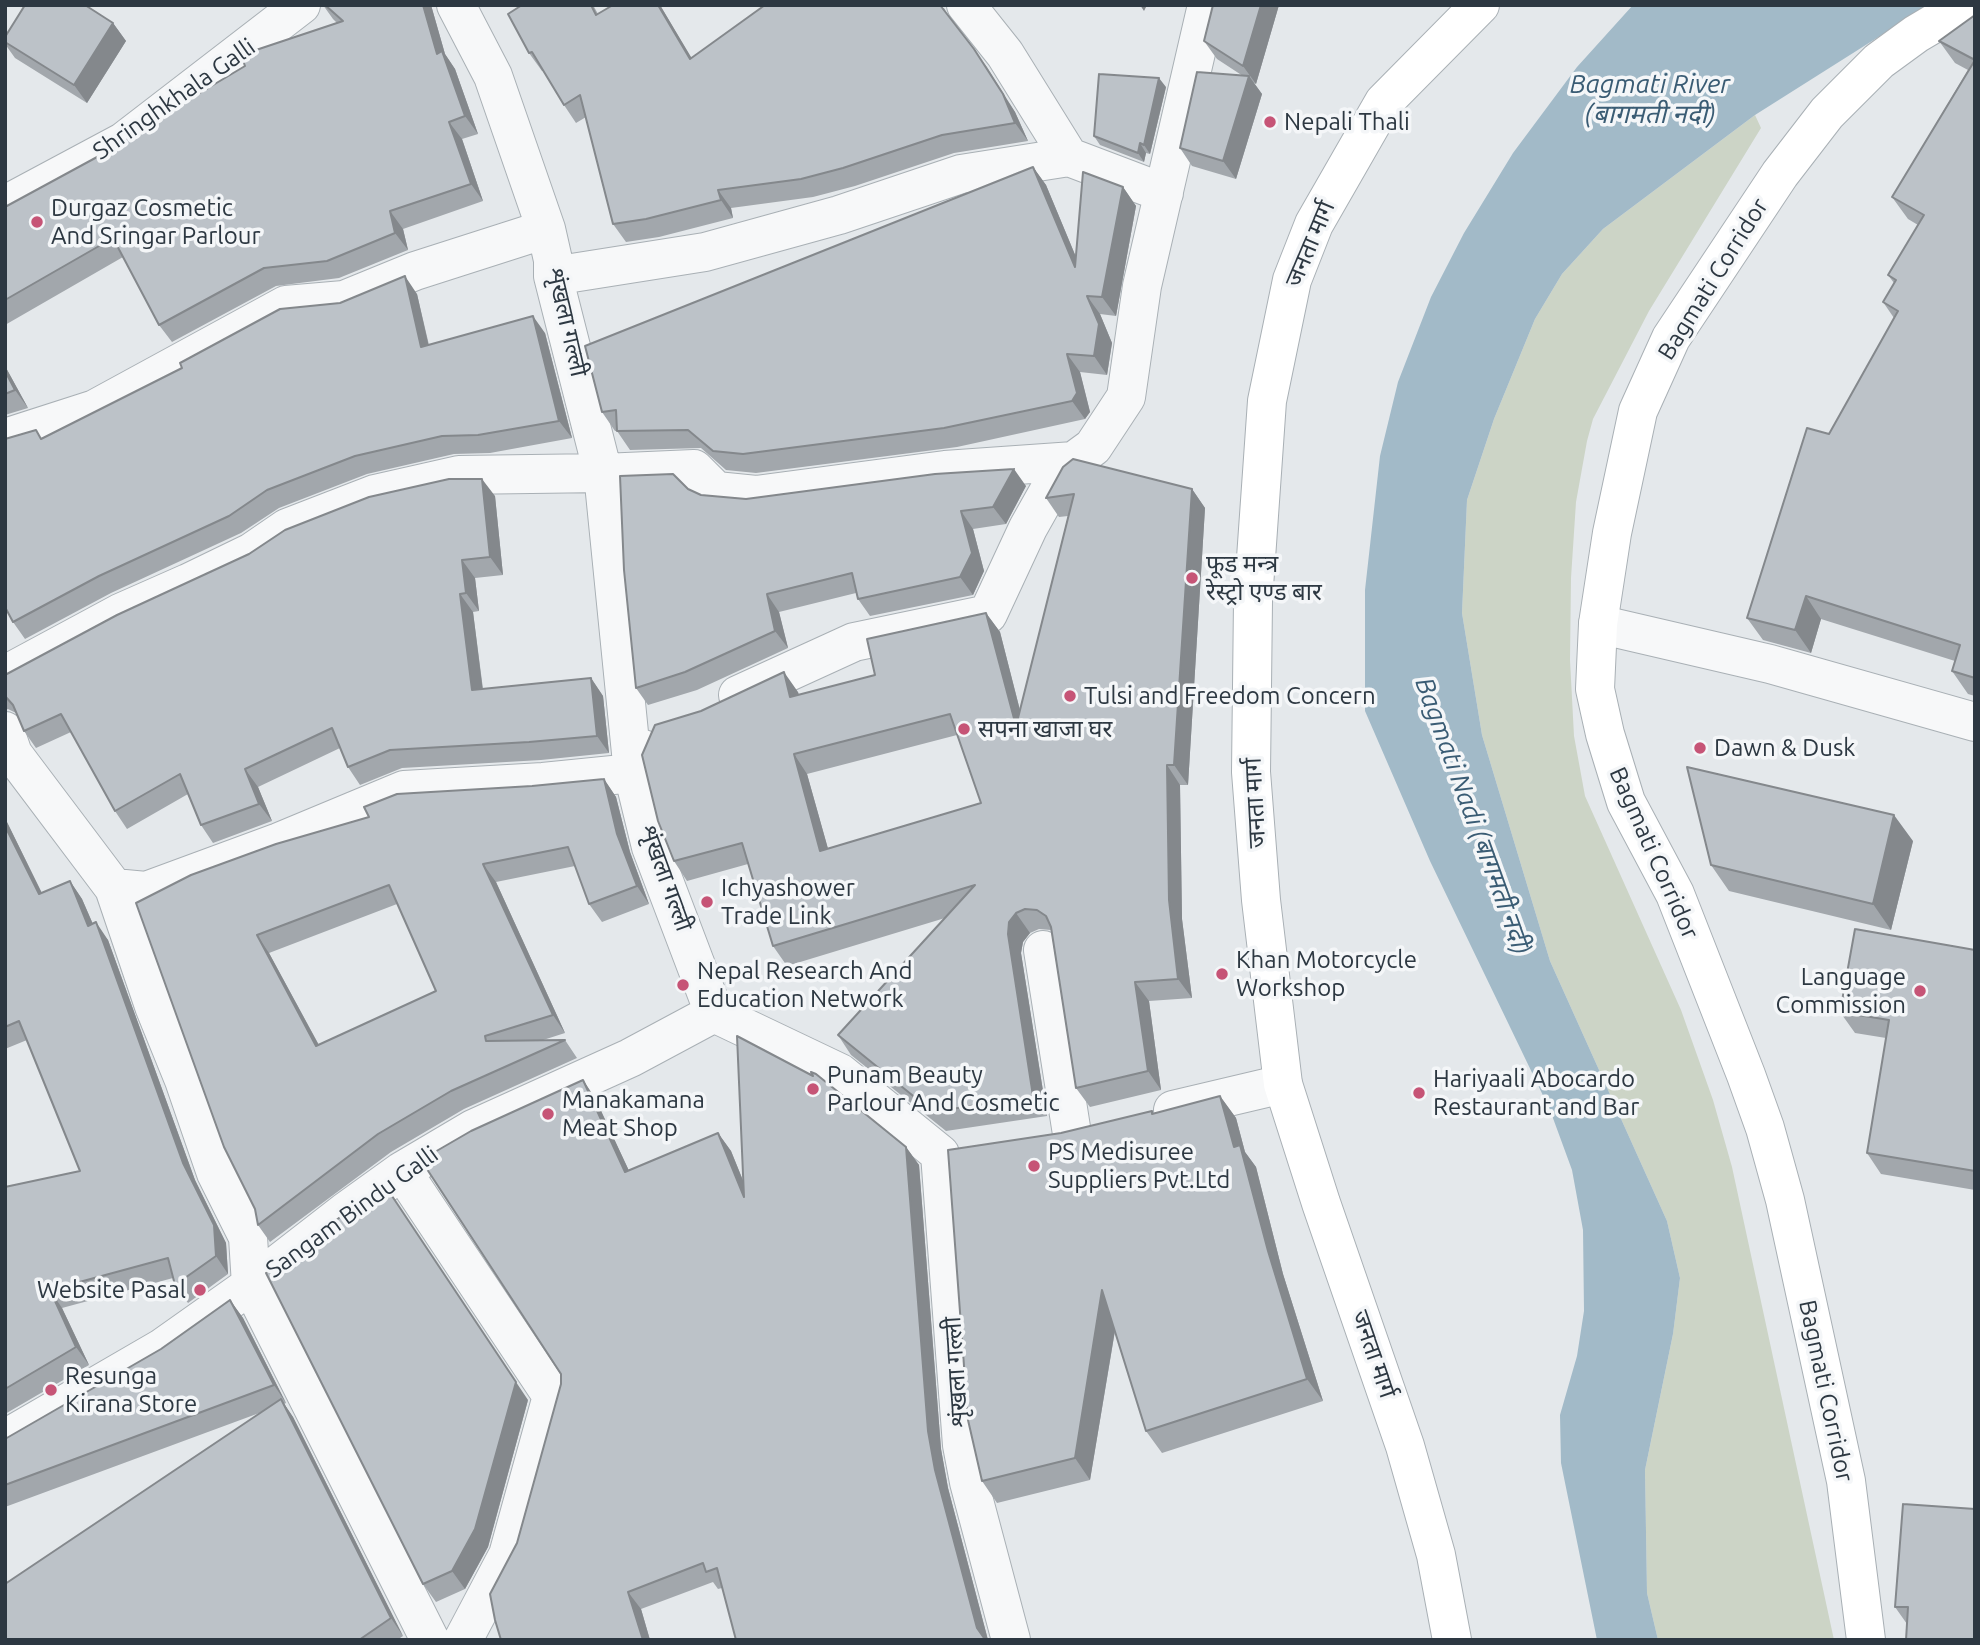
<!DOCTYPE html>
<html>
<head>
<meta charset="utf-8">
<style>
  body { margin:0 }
  #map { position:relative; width:1980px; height:1645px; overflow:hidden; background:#e4e8eb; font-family:Ubuntu,sans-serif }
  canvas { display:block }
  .frame { position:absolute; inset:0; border:7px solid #2d3842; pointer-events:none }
</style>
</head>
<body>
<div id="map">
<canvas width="1980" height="1645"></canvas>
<div class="frame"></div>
</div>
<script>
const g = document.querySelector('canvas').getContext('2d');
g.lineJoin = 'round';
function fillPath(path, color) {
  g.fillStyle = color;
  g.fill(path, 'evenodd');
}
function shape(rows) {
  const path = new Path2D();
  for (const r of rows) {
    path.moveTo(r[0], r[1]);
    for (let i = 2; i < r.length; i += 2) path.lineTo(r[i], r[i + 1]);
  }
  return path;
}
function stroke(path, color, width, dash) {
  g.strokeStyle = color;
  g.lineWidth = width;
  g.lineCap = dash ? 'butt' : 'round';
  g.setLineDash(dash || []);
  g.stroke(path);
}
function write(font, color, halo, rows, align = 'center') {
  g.font = font + ' Ubuntu,"Noto Sans Devanagari",sans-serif';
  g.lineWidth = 7;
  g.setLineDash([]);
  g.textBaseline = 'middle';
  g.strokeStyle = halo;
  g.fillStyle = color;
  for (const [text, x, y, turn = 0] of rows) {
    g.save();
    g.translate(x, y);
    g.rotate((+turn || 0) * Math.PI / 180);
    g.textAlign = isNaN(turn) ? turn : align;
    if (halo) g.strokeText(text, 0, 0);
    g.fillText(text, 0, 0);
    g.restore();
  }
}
const green = shape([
  [1755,115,1761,128,1649,311,1593,419,1587,441,1576,502,1571,578,1570,660,1574,736,1585,796,1681,1010,1713,1100,1732,1167,1834,1640,1658,1640,1647,1593,1645,1470,1673,1334,1680,1278,1667,1221,1550,961,1482,735,1462,613,1467,500,1494,419,1535,319,1562,274,1603,229]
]);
const water = shape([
  [1633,5,1929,5,1755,115,1603,229,1562,274,1535,319,1494,419,1467,500,1462,613,1482,735,1550,961,1667,1221,1680,1278,1673,1334,1645,1470,1647,1593,1658,1640,1597,1640,1561,1463,1560,1415,1577,1356,1584,1311,1583,1230,1572,1170,1550,1110,1430,861,1365,711,1365,590,1380,456,1398,382,1431,297,1464,233,1513,153,1577,67]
]);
const minor = shape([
  [456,5,493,76,546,229,553,260,553,276,603,473,633,773,651,847,714,1013,840,1073,940,1154,962,1445,969,1482,1011,1640],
  [966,5,1005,54,1069,157,1164,193],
  [5,203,7,204,123,142,301,5],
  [553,276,705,252,839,215,961,174,1069,157],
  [5,438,95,409,286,305,344,300,415,271,546,229],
  [1598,624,1770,664,1975,722],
  [5,675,120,613,188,583,252,552,287,528,375,494,459,475,603,473,694,469,716,491,756,495,945,470,1074,461],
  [738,695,854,642,988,614,1028,528,1060,471,1093,447,1126,397,1142,286,1207,5],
  [5,731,13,754,114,888,146,891,279,842,404,790,543,782,633,773,643,749],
  [114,888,154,1006,184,1080,216,1173,248,1237,251,1285,430,1640],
  [1043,950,1072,1134],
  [1173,1110,1283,1084],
  [402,1171,552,1396,508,1555,463,1640],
  [5,1439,162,1348,251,1285,345,1212,402,1171,473,1129,630,1058,714,1013]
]);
const secondary = shape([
  [1452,1640,1436,1555,1405,1446,1321,1203,1283,1084,1261,900,1251,772,1253,601,1267,401,1292,280,1314,224,1384,102,1480,5],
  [1866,1640,1846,1481,1785,1200,1765,1128,1746,1075,1675,894,1626,802,1605,734,1595,689,1598,624,1612,533,1638,411,1671,338,1780,174,1827,113,1879,61,1916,34,1965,5]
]);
const wall = shape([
  [323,5,431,5,445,54,455,69,478,134,462,139,483,201,403,229,408,250,339,278,276,286,172,342,159,325,123,257,5,325,5,207,121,144,337,23,333,19],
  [522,5,593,5,598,14,660,5,691,58,944,8,947,14,987,67,1015,112,1028,141,954,153,855,186,813,197,731,208,733,218,659,237,626,242,613,224,586,117,576,123,564,105,543,71,542,71,529,53],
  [1213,5,1279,5,1256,84,1254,83,1262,94,1236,179,1192,166,1180,148,1243,76,1217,59,1204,41],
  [1975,15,1975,696,1968,694,1952,671,1955,661,1821,619,1811,653,1763,640,1747,618,1829,434,1894,318,1883,302,1894,283,1888,275,1918,225,1908,219,1892,197,1968,70,1955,63,1939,41],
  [113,23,126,41,87,103,15,58,5,44,5,37],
  [1166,87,1150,154,1146,153,1144,162,1100,145,1094,136],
  [1033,167,1046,185,1076,257,1123,187,1136,206,1116,316,1100,314,1112,343,1107,375,1080,372,1090,412,1085,419,957,447,756,473,726,470,701,448,630,450,617,431,615,431,602,412],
  [417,294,429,345,545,333,572,438,490,453,454,454,367,474,279,508,241,533,111,593,25,639,13,622,42,438,340,303],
  [5,366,28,408,5,415],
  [1063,467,1192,489,1205,508,1188,785,1180,785,1182,919,1192,998,1149,1001,1161,1090,1090,1107,1076,1088,1051,930,1039,929,1030,933,1023,942,1021,953,1047,1116,946,1131,851,1055,838,1035,945,918,787,966,773,946,748,864,687,881,674,861,798,692,799,695,875,675,986,613,1000,632,1020,710,1068,516,1059,517,1046,498],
  [957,735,981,803,828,849,807,774],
  [1026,486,1006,524,973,529,984,571,973,595,870,616,858,599,856,593,779,612,788,648,697,690,648,705,636,688,688,489,701,495,746,499],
  [495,496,503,575,475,578,479,611,473,612,483,689,591,678,603,696,609,753,541,760,402,768,360,785,348,767,340,748,258,787,272,821,213,843,201,825,188,794,127,829,115,811,71,732,36,748,24,731,16,713,8,709,5,710,5,675],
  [604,779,616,797,630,852,649,904,602,922,589,904,575,866,496,882,565,1033,540,1041,565,1040,577,1058,464,1109,391,1152,270,1242,258,1225,255,1209,136,903,532,786],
  [397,904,436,991,319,1045,269,953],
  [5,818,42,893,70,881,82,899,93,924,108,940,195,1180,226,1243,228,1274,188,1303,175,1285,173,1278,62,1308,89,1365,5,1414,5,1187,80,1171,27,1040,5,1049],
  [1913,841,1891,930,1729,891,1711,865],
  [1975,950,1975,1190,1881,1174,1867,1153,1886,1038,1855,1033,1840,1012],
  [583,1080,595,1098,629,1171,718,1133,731,1151,744,1183,906,1147,919,1165,941,1449,948,1488,988,1640,722,1588,718,1589,713,1582,641,1609,650,1640,501,1640,517,1543,561,1384],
  [1220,1096,1236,1118,1245,1152,1256,1167,1283,1274,1323,1401,1162,1453,1146,1431,1115,1331,1090,1480,997,1503,982,1481,1061,1133,1152,1111,1154,1114],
  [230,1300,243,1318,286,1403,284,1404,293,1417,403,1636,397,1640,5,1640,262,1412,5,1507,5,1439,161,1349],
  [528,1400,488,1547,465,1589,436,1602,423,1584],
  [1975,1509,1907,1624,1895,1607]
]);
const shadedWall = shape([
  [423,5,431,5,445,54,455,69,478,134,465,116,437,54],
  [658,5,660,5,703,77,690,59],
  [1140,5,1147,5,1144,11],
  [1261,5,1279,5,1256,84,1243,66],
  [113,23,126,41,87,103,74,85],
  [974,49,1015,112,1028,141,1015,123],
  [1249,76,1262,94,1236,179,1223,161],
  [1159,78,1166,87,1150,154,1144,145],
  [449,122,462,139,483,201,471,184],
  [1140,143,1146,153,1144,162,1138,153],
  [1033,167,1046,185,1088,286,1075,267],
  [1123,187,1136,206,1116,316,1102,297],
  [718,190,731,208,733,218,721,200],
  [390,211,403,229,408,250,395,233],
  [405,276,417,294,433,365,421,347],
  [1087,296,1100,314,1112,343,1107,375,1094,356],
  [533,316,545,333,572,438,559,421],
  [1067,354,1080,372,1090,412,1085,419,1072,401],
  [5,366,28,408,15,390,5,371],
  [1014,469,1026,486,1006,524,993,507],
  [482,479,495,496,503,575,490,557],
  [1192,489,1205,508,1188,785,1174,765],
  [961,511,973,529,984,571,973,595,960,577],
  [462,560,475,578,479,611,466,593],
  [460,594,473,612,485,708,472,690],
  [767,594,779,612,788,648,775,631],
  [1806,596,1821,619,1811,653,1795,630],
  [986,613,1000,632,1029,746,1016,726],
  [784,672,798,692,804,716,790,697],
  [591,678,603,696,609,753,597,736],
  [794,754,807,774,834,870,820,851],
  [1167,765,1180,785,1182,919,1192,998,1178,979,1169,900],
  [245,769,258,787,272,821,259,804],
  [604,779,616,797,630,852,649,904,637,886,617,834],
  [1894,815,1913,841,1891,930,1873,904],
  [5,818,51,912,39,894,5,826],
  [483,864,496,882,565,1033,553,1015],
  [70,881,82,899,101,943,88,926],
  [1016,913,1030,933,1023,942,1021,953,1047,1116,1033,1096,1008,934,1009,922],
  [96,922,108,940,195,1180,226,1243,228,1274,216,1256],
  [257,935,269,953,329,1064,316,1046],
  [1135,982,1149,1001,1161,1090,1148,1071],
  [583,1080,595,1098,638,1190,625,1172],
  [1220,1096,1236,1118,1245,1152,1256,1167,1283,1274,1323,1401,1307,1379,1234,1147],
  [718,1133,731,1151,757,1215,744,1197],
  [906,1147,919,1165,941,1449,948,1488,988,1640,985,1640,977,1628,935,1470,928,1431],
  [396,1202,528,1400,488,1547,465,1589,452,1571],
  [50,1290,62,1308,89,1365,76,1347],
  [1102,1290,1118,1312,1090,1480,1075,1458],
  [230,1300,243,1318,286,1403,274,1385],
  [281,1399,293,1417,403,1636,391,1618],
  [628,1592,641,1609,650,1640,643,1640]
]);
const building = shape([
  [25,5,85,5,113,23,74,85,5,42,5,37,25,5],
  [325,5,423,5,437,54,442,51,465,116,449,122,471,184,390,211,395,233,327,261,264,268,159,325,113,238,5,300,5,207,121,144,146,125,245,66,241,55,343,21,325,5],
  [522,5,591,5,596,15,613,5,658,5,690,59,765,5,940,5,974,49,1003,94,1015,123,942,135,843,168,801,179,718,190,721,200,646,219,613,224,580,95,564,105,532,52,529,53,508,14,522,5],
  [1213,5,1261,5,1243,66,1204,41,1213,5],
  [1975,15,1975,678,1952,671,1960,645,1806,596,1795,630,1747,618,1807,428,1829,434,1898,311,1883,302,1896,280,1888,275,1924,215,1892,197,1975,60,1939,41,1975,15],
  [1197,72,1249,76,1223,161,1180,148,1197,72],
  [1099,74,1159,78,1144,145,1140,143,1138,153,1094,136,1099,74],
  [1033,167,1075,267,1083,172,1123,187,1102,297,1087,296,1099,324,1094,356,1067,354,1077,393,1072,401,944,428,743,454,713,451,688,430,617,431,616,410,602,412,585,346,1033,167],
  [405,276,421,347,533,316,559,421,478,435,442,436,355,456,267,490,229,516,99,576,13,622,5,607,5,439,36,430,41,439,182,368,180,363,280,309,340,303,405,276],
  [5,371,15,390,5,394,5,371],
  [1073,459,1192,489,1174,765,1167,765,1169,900,1178,979,1135,982,1148,1071,1076,1088,1051,927,1046,916,1037,910,1025,909,1016,913,1009,922,1008,934,1033,1096,933,1112,838,1035,975,885,773,946,742,843,674,861,658,821,642,755,655,725,701,711,784,672,790,697,875,675,867,639,986,613,1016,726,1074,494,1046,498,1063,467,1073,459],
  [950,714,981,803,820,851,794,754,950,714],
  [1014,469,993,507,961,511,972,553,960,577,858,599,852,573,767,594,775,631,685,672,636,688,624,570,620,476,673,474,688,489,701,495,746,499,935,474,1014,469],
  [449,479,482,479,490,557,462,560,466,593,460,594,472,690,591,678,597,736,529,742,390,750,348,767,332,728,245,769,259,804,201,825,180,774,115,811,61,714,24,731,13,705,5,696,5,675,117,615,249,554,285,530,369,497,449,479],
  [1687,767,1894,815,1873,904,1711,865,1687,767],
  [604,779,617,834,637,886,589,904,568,847,483,864,553,1015,485,1036,486,1041,565,1040,451,1091,378,1134,258,1225,255,1209,224,1147,136,903,191,875,276,844,369,817,364,807,397,794,532,786,604,779],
  [389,885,436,991,316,1046,257,935,389,885],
  [5,826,39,894,70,881,88,926,96,922,183,1163,214,1225,216,1256,175,1285,168,1258,50,1290,76,1347,5,1389,5,1187,80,1171,19,1021,5,1027,5,826],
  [1855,929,1975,950,1975,1171,1867,1153,1889,1020,1840,1012,1855,929],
  [737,1036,813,1076,811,1072,816,1074,906,1147,928,1431,935,1470,977,1628,984,1638,987,1640,736,1640,717,1568,706,1572,703,1563,628,1592,643,1640,501,1640,495,1620,490,1594,517,1543,561,1384,561,1374,421,1160,471,1131,583,1080,625,1172,718,1133,744,1197,737,1036],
  [1220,1096,1234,1147,1240,1145,1268,1251,1307,1379,1146,1431,1102,1290,1075,1458,982,1481,968,1420,948,1150,1061,1133,1152,1111,1152,1114,1220,1096],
  [384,1184,516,1382,475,1529,452,1571,423,1584,266,1273,384,1184],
  [230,1300,274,1385,5,1485,5,1439,161,1349,230,1300],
  [281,1399,391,1618,359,1640,5,1640,5,1584,281,1399],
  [1903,1504,1975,1509,1975,1640,1906,1640,1908,1607,1895,1607,1903,1504]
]);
const markers = [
  [1270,122,7,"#c65476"],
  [37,222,7,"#c65476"],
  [1192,578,7,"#c65476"],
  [1070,696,7,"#c65476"],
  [964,729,7,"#c65476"],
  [1700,748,7,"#c65476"],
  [707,902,7,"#c65476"],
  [1222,974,7,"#c65476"],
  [683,985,7,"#c65476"],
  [1920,991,7,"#c65476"],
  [813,1089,7,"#c65476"],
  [1419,1093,7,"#c65476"],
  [548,1114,7,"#c65476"],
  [1034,1166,7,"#c65476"],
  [200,1290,7,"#c65476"],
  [51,1390,7,"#c65476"]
];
const streetNames = [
  ["Shringhkhala Galli",174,99,-35],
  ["जनता मार्ग",1310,244,-67],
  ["Bagmati Corridor",1713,279,-58],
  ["शृंखला गल्ली",567,322,77],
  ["जनता मार्ग",1255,803,-93],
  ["Bagmati Corridor",1654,853,66],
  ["शृंखला गल्ली",666,878,70],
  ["Sangam Bindu Galli",352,1212,-36],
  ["जनता मार्ग",1374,1354,71],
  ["शृंखला गल्ली",956,1372,-94],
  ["Bagmati Corridor",1826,1391,78]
];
const poiNames = [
  ["Nepali Thali",1284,122],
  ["Durgaz Cosmetic",51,208],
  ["And Sringar Parlour",51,236],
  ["फूड मन्त्र",1206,564],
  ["रेस्ट्रो एण्ड बार",1206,592],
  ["Tulsi and Freedom Concern",1084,696],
  ["सपना खाजा घर",978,729],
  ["Dawn & Dusk",1714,748],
  ["Ichyashower",721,888],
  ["Trade Link",721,916],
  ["Khan Motorcycle",1236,960],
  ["Workshop",1236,988],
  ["Nepal Research And",697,971],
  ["Education Network",697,999],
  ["Language",1906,977,"right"],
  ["Commission",1906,1005,"right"],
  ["Punam Beauty",827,1075],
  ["Parlour And Cosmetic",827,1103],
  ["Hariyaali Abocardo",1433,1079],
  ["Restaurant and Bar",1433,1107],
  ["Manakamana",562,1100],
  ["Meat Shop",562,1128],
  ["PS Medisuree",1048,1152],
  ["Suppliers Pvt.Ltd",1048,1180],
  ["Website Pasal",186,1290,"right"],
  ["Resunga",65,1376],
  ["Kirana Store",65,1404]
];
const waterNames = [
  ["Bagmati River",1650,84],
  ["(बागमती नदी)",1650,114],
  ["Bagmati Nadi (बागमती नदी)",1473,816,70]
];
fillPath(green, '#ccd4c6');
fillPath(water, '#a2bac8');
stroke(minor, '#a9b0b5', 40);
stroke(secondary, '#a9b0b5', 40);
stroke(minor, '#f7f8f9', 38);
stroke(secondary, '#fff', 38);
fillPath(wall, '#a2a7ac');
fillPath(shadedWall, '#84888c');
fillPath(building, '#bcc2c8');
stroke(building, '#84888c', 2);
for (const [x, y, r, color] of markers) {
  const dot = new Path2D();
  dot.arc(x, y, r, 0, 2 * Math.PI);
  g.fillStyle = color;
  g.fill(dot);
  stroke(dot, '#f4f6f8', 2.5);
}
write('24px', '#2d3842', '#f4f6f8', streetNames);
write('24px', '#2d3842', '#f4f6f8', poiNames, 'left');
write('italic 26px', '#3a5c74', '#f4f6f8', waterNames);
</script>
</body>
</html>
